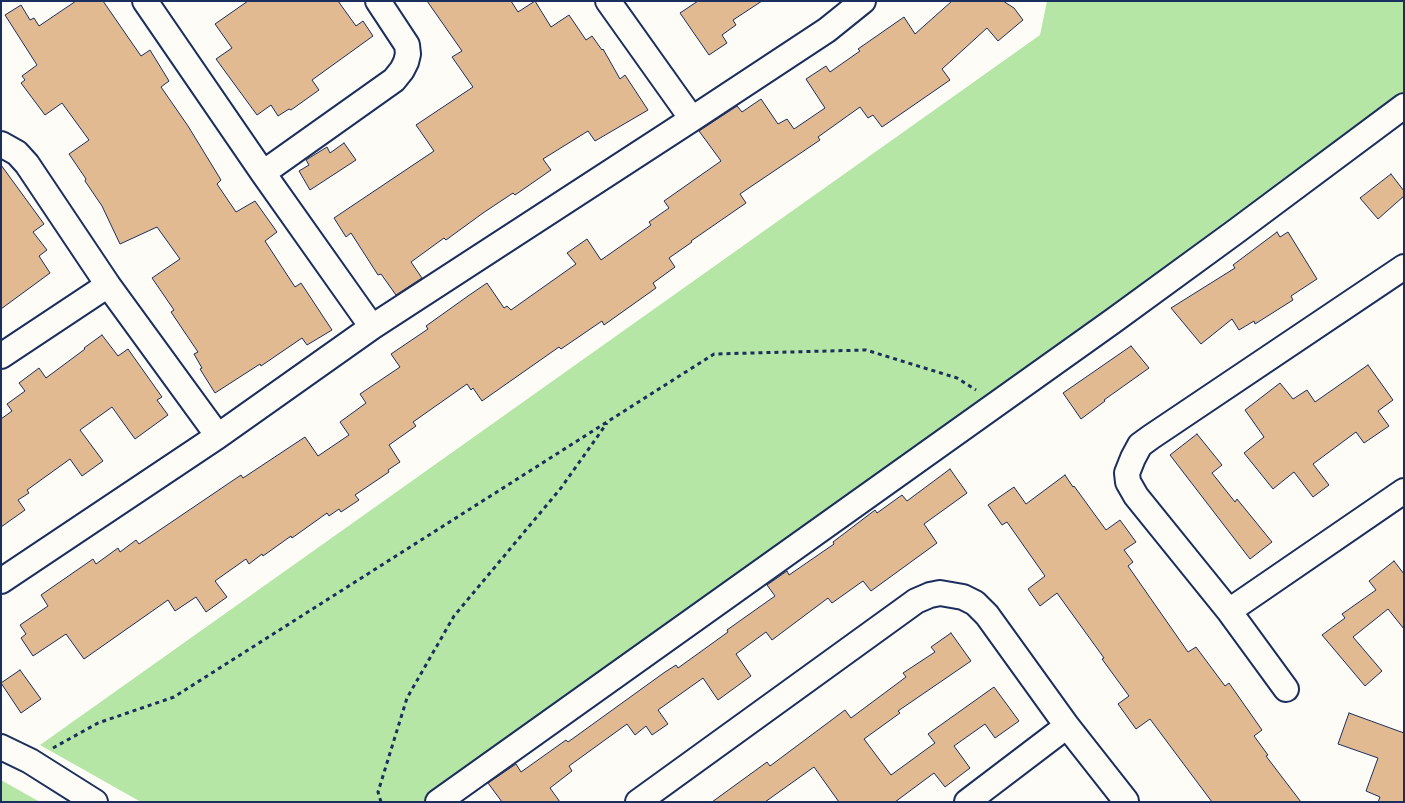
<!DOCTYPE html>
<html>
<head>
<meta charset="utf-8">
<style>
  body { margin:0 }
  #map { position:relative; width:1405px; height:803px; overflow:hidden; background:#fdfcf7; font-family:Dekko,sans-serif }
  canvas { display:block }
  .frame { position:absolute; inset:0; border:2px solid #1b2f5e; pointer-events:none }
</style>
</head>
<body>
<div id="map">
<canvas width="1405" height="803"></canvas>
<div class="frame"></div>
</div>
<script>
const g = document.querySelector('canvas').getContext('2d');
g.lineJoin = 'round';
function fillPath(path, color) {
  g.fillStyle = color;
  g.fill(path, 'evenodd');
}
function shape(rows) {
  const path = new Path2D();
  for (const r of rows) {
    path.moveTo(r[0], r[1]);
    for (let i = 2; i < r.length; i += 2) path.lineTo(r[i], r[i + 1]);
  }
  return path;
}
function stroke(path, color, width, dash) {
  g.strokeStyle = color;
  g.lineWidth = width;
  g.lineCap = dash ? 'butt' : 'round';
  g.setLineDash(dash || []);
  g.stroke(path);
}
const green = shape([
  [1047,1,1404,1,1404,94,434,802,141,802,40,745,1040,35],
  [1,780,40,802,1,802]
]);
const building = shape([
  [76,1,103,1,141,56,150,50,169,81,161,87,188,126,221,180,217,184,236,212,255,201,277,232,265,241,295,287,301,283,332,330,307,345,302,338,261,366,260,364,215,393,200,369,202,368,194,354,198,352,171,312,174,310,152,278,180,259,157,227,120,244,102,206,85,181,86,179,69,154,89,140,62,103,45,115,21,83,25,80,22,76,37,65,5,15,21,5,30,20,34,18,39,26,76,1],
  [248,1,338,1,356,26,363,21,373,36,312,80,319,90,291,110,289,109,278,116,271,105,257,115,216,59,232,48,215,24,248,1],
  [427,1,511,1,518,12,535,1,551,27,569,15,586,40,592,36,602,50,603,49,620,79,625,75,648,110,595,141,588,131,543,159,551,170,515,195,513,193,483,213,446,240,444,238,411,262,422,278,396,295,381,274,378,275,351,233,346,237,334,218,434,151,416,125,473,87,452,57,462,51,427,1],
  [698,1,762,1,733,20,736,25,722,35,727,43,709,55,680,13,698,1],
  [952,1,1003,1,1014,8,1023,20,998,41,987,28,942,69,950,80,882,127,873,115,868,118,860,107,818,137,820,140,740,194,746,203,691,241,692,242,669,258,675,267,653,283,656,288,604,325,602,321,561,349,559,347,482,401,473,388,471,390,467,384,413,422,416,426,389,445,400,462,388,470,389,472,355,495,359,500,341,512,339,509,329,516,327,513,292,538,291,536,263,556,262,554,249,564,246,559,215,581,227,597,206,612,196,597,175,611,168,600,84,659,66,634,33,656,21,638,26,634,20,625,48,606,41,595,93,559,96,564,118,548,120,552,136,540,139,544,241,475,243,478,305,437,318,456,349,435,340,422,366,403,360,394,400,367,391,354,428,329,426,326,468,296,487,283,504,308,507,306,511,310,576,264,567,253,587,239,601,260,651,225,649,222,669,208,664,201,721,161,699,131,737,106,742,112,761,99,778,124,787,119,794,129,825,108,806,79,826,66,830,72,860,51,858,49,904,17,915,34,952,1],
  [344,143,356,160,310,190,299,171,309,165,306,160,327,147,330,153,344,143],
  [1,165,44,224,33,232,47,250,39,256,50,273,1,309,1,165],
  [1391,174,1404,191,1404,196,1378,219,1360,198,1391,174],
  [1277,232,1280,237,1288,232,1317,279,1291,296,1293,300,1255,324,1254,321,1239,330,1232,319,1201,344,1171,308,1235,268,1233,265,1277,232],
  [102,335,118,356,128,349,162,397,157,400,168,415,135,439,112,407,80,430,103,461,82,476,70,459,27,490,29,493,18,500,25,510,1,527,1,419,12,411,7,404,25,391,19,383,39,368,46,378,85,349,84,348,102,335],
  [1131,346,1149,368,1104,400,1105,401,1081,419,1063,393,1131,346],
  [1368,365,1393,400,1378,411,1389,426,1364,443,1356,432,1313,464,1329,485,1313,497,1294,472,1273,489,1244,453,1264,437,1245,410,1280,383,1293,399,1307,390,1315,402,1368,365],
  [1197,434,1222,465,1212,473,1235,502,1237,499,1272,542,1250,559,1170,455,1197,434],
  [950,469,967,493,924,524,937,543,871,591,863,581,832,603,828,598,772,640,766,632,736,654,751,676,718,700,703,678,658,710,668,724,652,735,646,726,635,735,627,724,569,766,572,771,550,788,560,802,502,802,488,783,516,764,521,772,566,740,568,742,665,672,676,665,678,668,728,632,727,630,775,596,767,585,787,571,789,575,834,544,833,542,875,510,877,513,902,495,907,501,950,469],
  [1065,475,1073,487,1074,486,1106,530,1120,520,1136,542,1124,550,1133,562,1128,566,1188,652,1196,647,1225,686,1229,683,1262,730,1254,736,1268,755,1266,756,1301,802,1212,802,1150,719,1136,729,1118,704,1129,696,1102,659,1104,658,1057,593,1040,606,1028,589,1045,576,1007,522,1002,525,988,505,1014,487,1026,504,1065,475],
  [1394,561,1404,574,1404,629,1388,609,1353,637,1382,671,1365,686,1322,635,1345,618,1342,614,1376,590,1369,581,1394,561],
  [951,633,971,661,898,711,900,713,864,739,891,775,935,743,928,734,994,687,1019,721,995,738,985,724,954,746,970,768,945,787,934,773,895,802,839,802,814,767,765,802,712,802,767,762,770,766,845,710,851,718,906,677,903,673,935,652,931,647,951,633],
  [20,670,41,699,21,713,1,683,20,670],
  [1349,713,1404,733,1404,802,1378,802,1380,797,1366,791,1378,758,1338,744,1349,713]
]);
const path = shape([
  [53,748,98,723,174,697,714,354,866,350,957,378,976,390],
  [381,802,378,792,407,698,454,616,561,488,607,423]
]);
const minor = shape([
  [145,1,263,173,372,327],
  [608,1,692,119],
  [1,144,17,153,27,164,108,285,218,436],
  [263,173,394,80,402,70,406,62,408,54,407,45,378,1],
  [1,356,108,285],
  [1,581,218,436,372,327,692,119,827,30,863,1],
  [1229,611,1404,491],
  [1286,689,1229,611,1136,496,1128,482,1127,473,1133,458,1140,445,1151,437,1404,267],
  [1,747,30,761,95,802],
  [438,802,1113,321,1235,232,1404,106],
  [638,802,916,601,930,595,940,593,963,597,975,603,987,615,1067,726,1126,801],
  [967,802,1067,726]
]);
fillPath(green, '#b5e6a6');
fillPath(building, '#e1ba92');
stroke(building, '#1b2f5e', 1);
stroke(minor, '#1b2f5e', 28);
stroke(path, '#1b2f5e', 3, [4, 4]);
stroke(minor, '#fdfcf7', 24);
</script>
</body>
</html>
